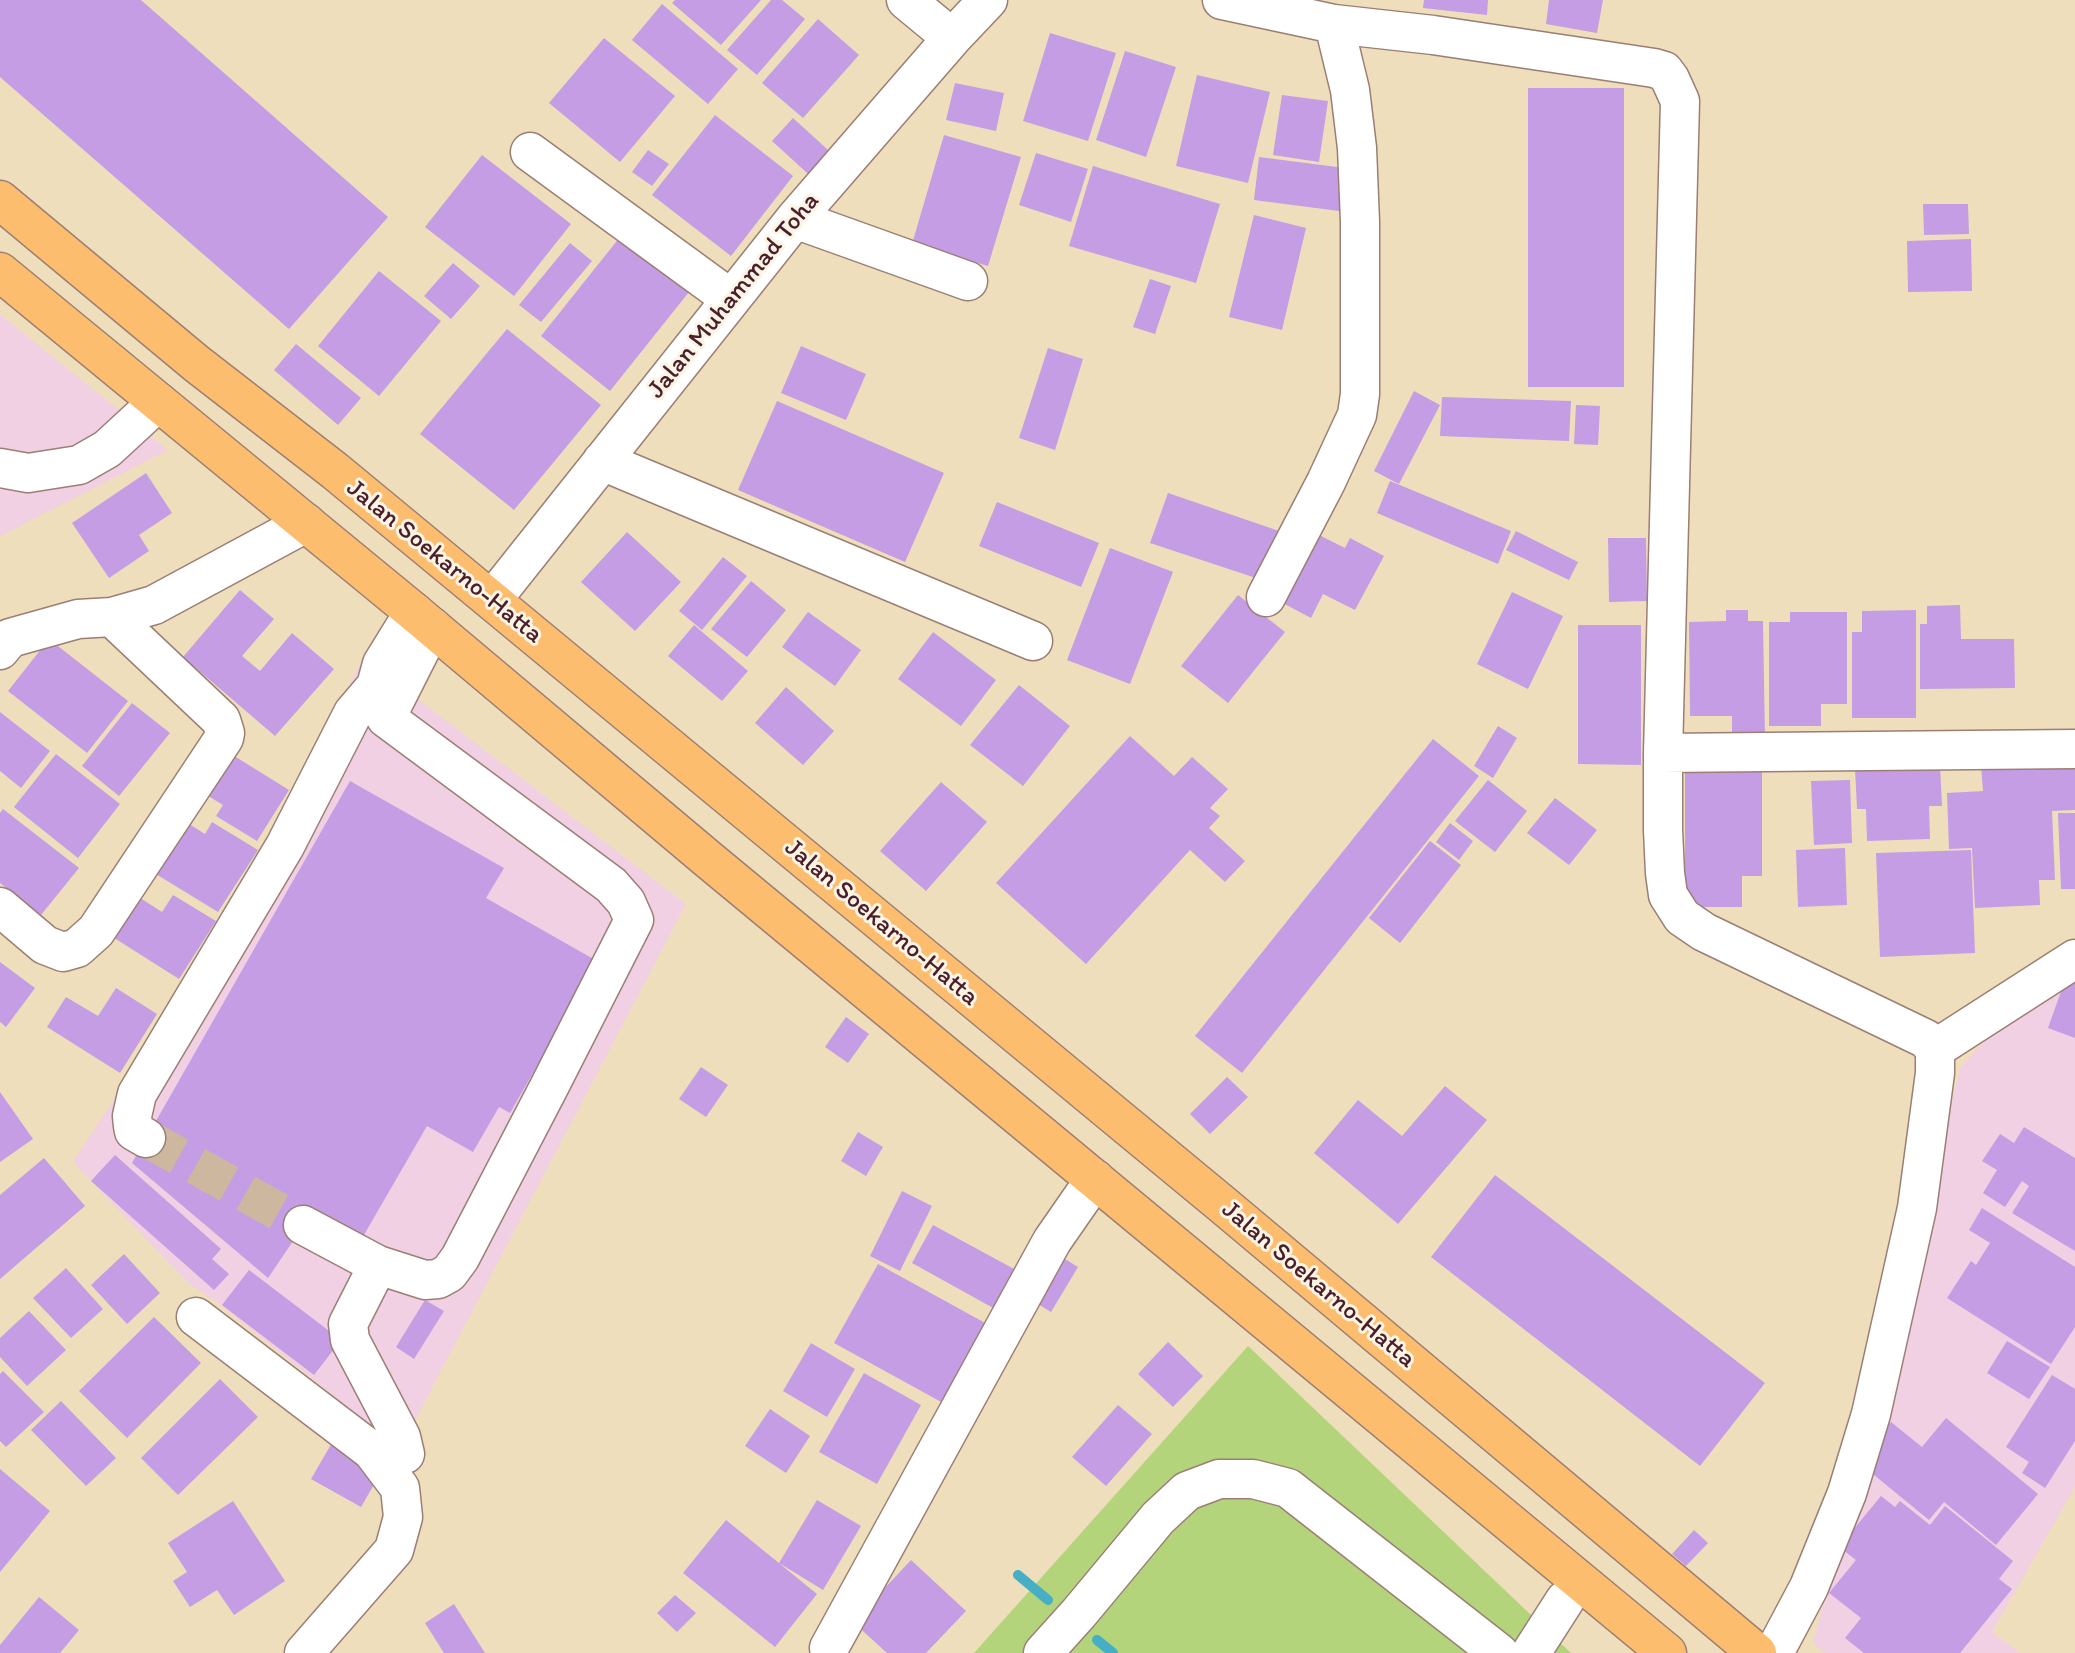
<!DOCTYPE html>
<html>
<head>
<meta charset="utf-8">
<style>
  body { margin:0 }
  canvas { display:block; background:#eedebc }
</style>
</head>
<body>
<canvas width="2075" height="1653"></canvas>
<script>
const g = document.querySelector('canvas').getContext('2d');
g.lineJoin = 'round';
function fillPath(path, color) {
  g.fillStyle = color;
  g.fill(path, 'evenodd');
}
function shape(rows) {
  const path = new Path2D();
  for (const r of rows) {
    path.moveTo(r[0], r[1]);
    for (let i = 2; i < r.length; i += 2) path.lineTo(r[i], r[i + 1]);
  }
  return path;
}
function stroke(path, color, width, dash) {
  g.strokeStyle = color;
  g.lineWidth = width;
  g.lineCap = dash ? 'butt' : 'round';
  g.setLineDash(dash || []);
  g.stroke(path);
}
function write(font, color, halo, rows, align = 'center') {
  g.font = font + ' Itim,sans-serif';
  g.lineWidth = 6;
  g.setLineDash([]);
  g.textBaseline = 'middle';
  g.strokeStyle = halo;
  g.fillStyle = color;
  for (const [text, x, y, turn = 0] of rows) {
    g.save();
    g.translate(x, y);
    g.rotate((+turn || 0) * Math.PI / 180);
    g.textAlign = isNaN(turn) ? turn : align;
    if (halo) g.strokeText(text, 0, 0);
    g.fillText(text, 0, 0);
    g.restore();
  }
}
const built = shape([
  [0,314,168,450,0,536],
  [363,657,686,904,400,1449,218,1303,187,1282,73,1162,247,897],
  [2075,949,2075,1487,1992,1632,2020,1653,1825,1653,1813,1643,1961,1066]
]);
const green = shape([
  [1248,1346,1571,1653,974,1653]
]);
const stream = shape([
  [1018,1575,1048,1600],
  [1097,1640,1113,1653]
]);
const building = shape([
  [0,0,141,0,388,217,289,329,0,77],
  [675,0,761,0,721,45,672,3],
  [771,0,782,0,805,19,757,75,727,50],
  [1424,0,1488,0,1487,15,1423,8],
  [1549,0,1603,0,1597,33,1546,24],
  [662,4,738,69,708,104,632,40],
  [818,19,859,55,803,118,762,83],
  [1050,33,1116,53,1088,141,1023,121],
  [604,38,675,96,620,162,549,103],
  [1125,51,1176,67,1146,157,1096,140],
  [1197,75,1270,92,1248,183,1176,166],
  [955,83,1004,93,996,131,946,120],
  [1528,88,1624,88,1624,387,1528,387],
  [1282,95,1328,101,1319,162,1273,155],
  [715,115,793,176,731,256,652,195],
  [793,118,838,159,817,182,772,141],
  [944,135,1021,157,988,266,912,244],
  [648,150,669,164,652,186,632,172],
  [1036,153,1088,169,1071,222,1019,205],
  [482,155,571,224,514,296,425,227],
  [1259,157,1345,168,1339,211,1254,200],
  [1093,166,1220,204,1196,283,1069,246],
  [1923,204,1968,204,1969,234,1924,235],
  [1254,215,1306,228,1282,330,1229,317],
  [620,237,689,292,610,391,541,336],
  [1971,239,1972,291,1908,292,1907,241],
  [570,243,592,261,541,322,519,305],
  [453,263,480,286,451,319,424,296],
  [379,271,441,321,379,396,318,346],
  [1150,279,1171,286,1155,334,1133,327],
  [507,329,601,405,514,510,420,434],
  [296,344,361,398,338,425,274,370],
  [801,346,866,374,846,420,781,393],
  [1048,348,1083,359,1055,450,1019,438],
  [1414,391,1440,405,1399,484,1374,471],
  [1442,397,1571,401,1569,441,1440,436],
  [777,401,944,473,905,562,738,490],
  [1576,405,1600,406,1598,445,1574,444],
  [146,473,172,513,139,535,149,551,109,578,72,523],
  [1390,481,1511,531,1498,564,1377,513],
  [1168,493,1282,532,1265,581,1150,543],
  [997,502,1099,543,1081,587,979,546],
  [1311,531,1345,548,1350,538,1384,556,1355,610,1323,594,1311,618,1275,599],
  [1516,531,1578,562,1569,580,1506,550],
  [627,532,681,582,635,631,581,582],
  [1608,538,1646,538,1647,601,1609,602],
  [1110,548,1173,572,1130,684,1067,660],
  [723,557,747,576,702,630,679,611],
  [751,581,786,610,747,657,711,629],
  [240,590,274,619,242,656,260,671,292,633,334,669,275,736,183,657],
  [1512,592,1563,616,1528,689,1477,664],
  [1238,595,1285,632,1228,703,1181,666],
  [1960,605,1961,639,2014,639,2015,688,1920,689,1920,624,1927,624,1927,606],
  [1726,610,1748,610,1748,621,1763,621,1765,740,1732,741,1732,716,1690,716,1689,622,1726,621],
  [1916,610,1916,718,1852,718,1852,632,1862,632,1862,611],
  [808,612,861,650,835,686,782,647],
  [1790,612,1847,612,1847,704,1821,704,1821,726,1769,726,1769,622,1790,622],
  [694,625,748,671,722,701,668,656],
  [1578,625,1641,625,1641,765,1578,764],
  [933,632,996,680,961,726,898,679],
  [49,639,128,701,87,753,8,691],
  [1019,685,1070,726,1023,786,970,745],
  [786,687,834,731,803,765,755,723],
  [132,703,170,733,119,796,82,766],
  [0,712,50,751,21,788,0,771],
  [1498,726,1517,738,1493,778,1474,766],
  [1130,736,1174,776,1192,757,1228,789,1210,808,1220,816,1209,828,1245,861,1225,882,1190,850,1086,964,996,883],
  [1433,739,1479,776,1242,1073,1195,1036],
  [223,749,289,790,257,841,216,816,223,805,197,789],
  [56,754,120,804,78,858,14,807],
  [2075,763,2075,810,2052,811,2055,880,2039,880,2040,905,1975,908,1972,848,1949,849,1947,793,1983,791,1981,766],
  [1940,765,1942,806,1929,806,1930,839,1867,841,1866,809,1857,809,1855,768],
  [1685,769,1762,769,1762,876,1742,876,1742,907,1685,907],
  [1488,780,1527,811,1495,852,1455,821],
  [1850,780,1852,843,1814,845,1811,781],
  [350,781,504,868,486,898,597,961,510,1113,499,1107,473,1152,427,1126,361,1240,312,1213,268,1278,132,1163],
  [941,782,987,822,926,891,880,851],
  [1555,798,1597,830,1569,865,1527,833],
  [3,809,79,868,41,915,0,883,0,813],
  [2058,813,2075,813,2075,889,2061,889],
  [178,817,205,834,212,822,258,850,218,912,146,868],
  [1450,823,1473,841,1459,860,1436,842],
  [1430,841,1461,865,1400,943,1369,918],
  [1845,848,1847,905,1798,907,1796,850],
  [1971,850,1975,953,1880,957,1876,853],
  [134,894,162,912,173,895,216,921,179,979,108,934],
  [0,962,35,988,6,1027,0,1022],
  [2068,972,2075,975,2075,1038,2048,1028],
  [116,988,157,1014,120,1073,47,1027,66,997,98,1016],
  [846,1017,869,1034,848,1063,825,1047],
  [701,1067,728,1085,706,1117,679,1099],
  [1227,1077,1248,1097,1210,1134,1190,1114],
  [1445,1086,1487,1120,1398,1224,1314,1153,1358,1100,1402,1136],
  [0,1092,33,1139,0,1162],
  [2024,1127,2075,1158,2075,1251,2012,1213,2029,1186,2022,1181,2005,1207,1983,1193,1997,1170,1982,1161,2000,1134,2014,1143],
  [858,1132,883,1147,866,1176,841,1161],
  [115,1155,221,1249,212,1259,229,1274,214,1290,91,1181],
  [44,1158,85,1206,0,1279,0,1195],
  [1495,1175,1765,1383,1700,1466,1431,1257],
  [902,1191,932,1206,900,1271,870,1256],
  [1982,1208,2075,1267,2075,1327,2051,1364,1947,1298,1971,1261,1976,1265,1990,1243,1969,1230],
  [933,1225,1016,1270,995,1309,912,1263],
  [1055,1253,1078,1267,1051,1312,1028,1298],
  [124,1254,160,1293,127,1324,91,1285],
  [878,1264,987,1324,943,1403,834,1343],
  [66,1268,103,1309,71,1338,33,1298],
  [249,1270,341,1340,314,1375,222,1305],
  [425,1300,444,1311,414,1359,396,1347],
  [29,1311,66,1350,27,1386,0,1357,0,1338],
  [154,1317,201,1363,127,1438,79,1391],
  [2007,1341,2050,1367,2029,1399,1987,1373],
  [1168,1342,1203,1376,1173,1407,1138,1374],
  [811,1343,855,1369,827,1417,783,1391],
  [3,1371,44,1412,6,1447,0,1441,0,1374],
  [864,1373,921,1405,877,1484,819,1452],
  [2052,1375,2075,1389,2075,1441,2045,1488,2022,1473,2029,1462,2006,1447],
  [220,1379,258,1417,178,1495,141,1458],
  [61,1401,116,1458,86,1486,31,1430],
  [1118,1405,1152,1434,1106,1486,1072,1457],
  [770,1409,810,1436,786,1473,745,1446],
  [1946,1418,2038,1494,1996,1545,1944,1502,1929,1520,1857,1461,1891,1422,1922,1447],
  [333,1441,383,1469,361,1507,311,1479],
  [0,1469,50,1511,0,1572],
  [1881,1496,1895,1507,1900,1501,1930,1525,1945,1506,2013,1561,1999,1579,2012,1589,1960,1653,1864,1653,1845,1638,1861,1618,1829,1593,1856,1560,1839,1547],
  [817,1500,861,1526,823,1590,779,1563],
  [233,1501,285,1581,234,1615,217,1590,190,1607,173,1581,187,1572,168,1543],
  [726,1520,817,1594,775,1647,683,1573],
  [1694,1530,1708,1543,1686,1566,1672,1554],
  [911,1560,966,1611,926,1653,887,1653,853,1622],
  [675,1595,696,1613,677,1632,657,1613],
  [39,1597,79,1630,60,1653,0,1653,0,1645],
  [454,1604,485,1653,444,1653,425,1623]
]);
const minorTunnel = shape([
  [146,1138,303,1225]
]);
const minor = shape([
  [906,0,952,38],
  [1222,0,1334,24,1433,35,1654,68,1664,71,1670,79,1680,101,1663,753,1663,830,1665,873,1668,895,1682,917,1704,932,1926,1039,1935,1049,1935,1073,1917,1208,1871,1414,1847,1493,1809,1587,1774,1653],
  [530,152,731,299],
  [795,219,968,281],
  [602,461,1033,641],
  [0,468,28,473,79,465,107,449,158,402],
  [1266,597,1326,482,1357,415,1360,394,1360,222,1357,148,1350,90,1334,24],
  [492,600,795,219,952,38,988,0],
  [0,650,10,638,78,619,112,617,154,605,306,523],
  [386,718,432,627],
  [1663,753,2075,749],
  [0,907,45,945,63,952,77,948,96,931,224,738,225,733,221,720,112,617],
  [1935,1049,2075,959],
  [146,1138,134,1131,133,1126,132,1116,137,1094,285,846,353,713,376,686],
  [303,1225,378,1265,425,1280,438,1279,449,1273,460,1258,549,1087,634,920,626,902,611,885,386,718,378,704,376,686,382,664,414,612],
  [378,1265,348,1324,350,1340,401,1437,405,1454],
  [196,1317,372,1451,400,1488,403,1517,394,1550,304,1653],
  [829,1648,1052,1241,1095,1179],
  [1043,1653,1079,1613,1158,1518,1187,1491,1219,1479,1253,1479,1288,1488,1499,1653],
  [1531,1653,1565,1600]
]);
const highway = shape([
  [0,200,197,364,335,471,1223,1205,1757,1653],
  [0,272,414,612,709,860,1667,1653]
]);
const streetNames = [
  ["Jalan Muhammad Toha",734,296,-51],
  ["Jalan Soekarno-Hatta",444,562,39],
  ["Jalan Soekarno-Hatta",881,923,40],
  ["Jalan Soekarno-Hatta",1318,1285,40]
];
fillPath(built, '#f1d0e3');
fillPath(green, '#b3d47b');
stroke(stream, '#46aec5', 10);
fillPath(building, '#c49de5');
stroke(minorTunnel, '#cdb89f', 38, [38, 19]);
stroke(minor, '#9c7e74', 41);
stroke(highway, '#9c7e74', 41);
stroke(minor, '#fff', 38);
stroke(highway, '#fcbd6f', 38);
write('26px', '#4a1f2b', '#fcf5e5', streetNames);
</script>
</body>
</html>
